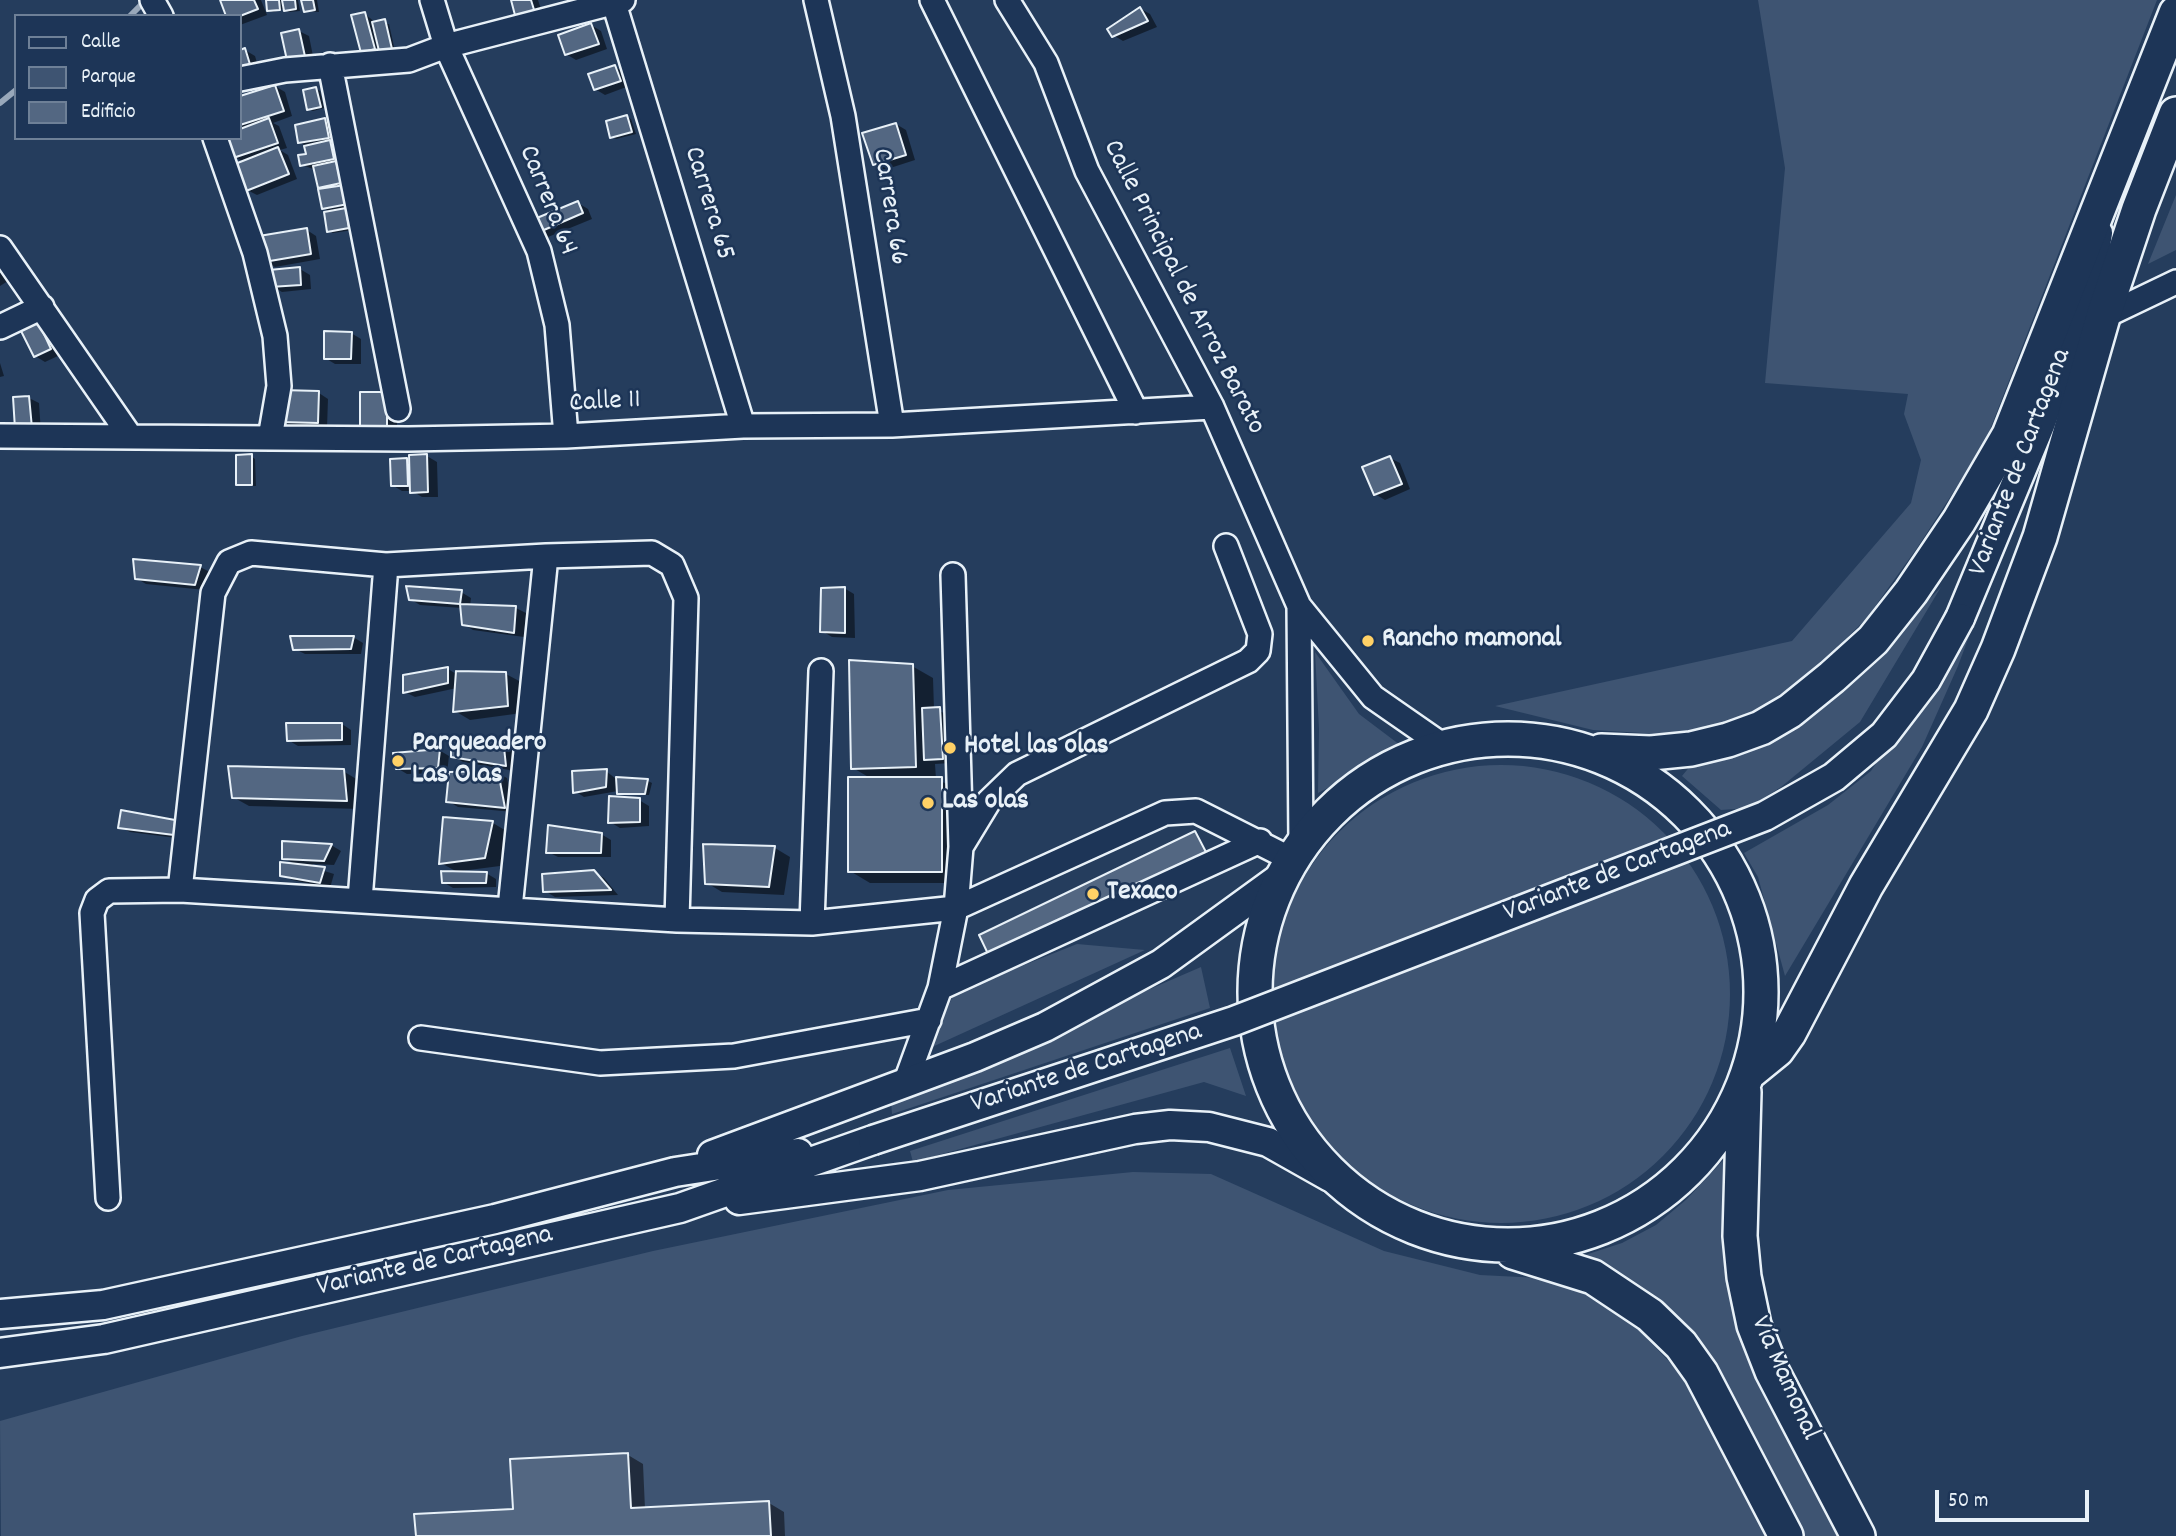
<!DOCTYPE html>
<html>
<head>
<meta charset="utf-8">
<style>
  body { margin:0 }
  #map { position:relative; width:2176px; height:1536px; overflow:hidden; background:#253d5d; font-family:Dekko,sans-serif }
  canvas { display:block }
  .legend { position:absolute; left:14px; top:14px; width:228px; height:126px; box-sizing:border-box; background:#1d3557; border:2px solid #6e8097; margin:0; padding:9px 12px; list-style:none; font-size:21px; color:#e8f1f8 }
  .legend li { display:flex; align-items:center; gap:14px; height:35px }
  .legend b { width:35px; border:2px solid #6e8097 }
  .scale { position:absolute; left:1935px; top:1490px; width:154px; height:32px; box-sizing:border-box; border:4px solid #e8f1f8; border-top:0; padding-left:9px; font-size:21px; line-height:24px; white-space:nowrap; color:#e8f1f8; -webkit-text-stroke:5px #1d3557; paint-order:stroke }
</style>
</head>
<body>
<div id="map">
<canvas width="2176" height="1536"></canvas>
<ul class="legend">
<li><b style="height:9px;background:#1d3557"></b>Calle</li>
<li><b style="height:19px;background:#3e5472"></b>Parque</li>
<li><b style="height:19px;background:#536782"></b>Edificio</li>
</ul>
<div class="scale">50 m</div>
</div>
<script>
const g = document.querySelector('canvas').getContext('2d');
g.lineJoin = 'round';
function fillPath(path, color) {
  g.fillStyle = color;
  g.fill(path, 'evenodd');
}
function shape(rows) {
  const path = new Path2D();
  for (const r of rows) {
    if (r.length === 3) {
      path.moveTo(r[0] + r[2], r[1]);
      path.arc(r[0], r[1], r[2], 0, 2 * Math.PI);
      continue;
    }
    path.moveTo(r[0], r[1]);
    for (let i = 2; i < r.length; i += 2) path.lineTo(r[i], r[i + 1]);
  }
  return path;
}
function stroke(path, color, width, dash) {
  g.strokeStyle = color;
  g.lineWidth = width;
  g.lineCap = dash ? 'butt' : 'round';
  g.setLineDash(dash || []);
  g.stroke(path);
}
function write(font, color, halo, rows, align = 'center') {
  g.font = font + ' Dekko,sans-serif';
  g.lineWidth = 5;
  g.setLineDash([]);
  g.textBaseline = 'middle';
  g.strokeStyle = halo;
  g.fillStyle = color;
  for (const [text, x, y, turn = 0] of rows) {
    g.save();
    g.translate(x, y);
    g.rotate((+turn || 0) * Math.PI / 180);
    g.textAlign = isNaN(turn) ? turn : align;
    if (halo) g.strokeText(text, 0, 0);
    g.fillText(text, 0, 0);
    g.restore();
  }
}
const green = shape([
  [1758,0,2157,0,1984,445,1917,548,1866,619,1808,676,1758,709,1715,728,1659,734,1593,730,1495,706,1792,641,1911,503,1921,460,1904,414,1908,394,1765,383,1785,168],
  [2176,195,2176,250,2148,264],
  [2011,523,1958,666,1922,747,1785,976,1758,877,1744,853,1828,805,1871,771,1897,731],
  [1941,587,1860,722,1781,787,1748,808,1721,810,1682,776,1696,759,1777,738,1851,682],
  [1315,652,1359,714,1404,748,1318,793,1319,729],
  [1501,994,229],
  [1077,944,1145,950,930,1048,954,993],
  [1201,967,1210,1008,892,1114,891,1101],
  [1230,1048,1246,1096,1204,1082,913,1162,910,1151],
  [1727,1156,1725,1246,1730,1290,1737,1322,1843,1536,1798,1536,1665,1312,1626,1279,1582,1256,1622,1243,1656,1225,1687,1199],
  [1133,1172,1211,1174,1384,1251,1480,1275,1540,1278,1581,1292,1634,1325,1682,1375,1767,1536,1,1536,0,1421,302,1336,653,1251,948,1190]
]);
const shadow = shape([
  [224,0,261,0,267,15,240,25,240,16],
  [268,0,298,0,300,11,289,12,283,9,273,12,269,10],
  [303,0,317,0,319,12,305,11],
  [512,0,538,0,544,18],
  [1141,9,1150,14,1157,27,1123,41,1113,35],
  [365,14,376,23,389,24,395,51,372,57,363,52],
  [591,25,601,31,607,49,576,60,566,54],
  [299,31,309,36,315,66,299,70],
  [245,50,255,56,261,76,240,82,240,52],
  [615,67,624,72,629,86,605,95,595,89],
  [275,86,285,92,292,116,273,123,279,126,287,148,280,150,288,155,297,179,257,195,247,190,244,162,235,157,240,138,240,98],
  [316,89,320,91,324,108,313,111,309,109],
  [627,117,631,119,636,134,616,139,612,137],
  [325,120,335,126,338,143,333,144,340,148,353,230,333,233,329,231,331,212,323,208,325,190,319,187,316,170,302,165,308,155,306,146,300,142],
  [896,124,906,130,915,160,884,170,874,164],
  [578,203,588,209,592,219,548,237,539,231],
  [307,230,316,236,320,259,275,267,265,261],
  [0,267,8,281,0,286],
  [300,269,310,275,311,289,282,292,272,286],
  [47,326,60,355,45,362,35,356,22,328],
  [351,333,361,339,361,364,335,364,325,358],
  [0,363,4,376,0,377],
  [319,393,328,399,327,428,292,427,282,421],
  [362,394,397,400,397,434,371,434],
  [29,398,39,403,41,433,27,434],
  [251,456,255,459,256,486,242,486,238,484],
  [427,456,437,462,438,497,422,497,412,491,402,491,392,485,407,460,411,462],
  [1390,458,1400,463,1410,489,1385,500,1375,494],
  [200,567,210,572,205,590,146,584,136,578],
  [844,588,854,594,855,638,832,637,822,631],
  [461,592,471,598,470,606,516,608,526,613,524,637,473,630,463,624,462,608,420,605,410,599],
  [353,637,363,643,361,654,305,654,295,649],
  [912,666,933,678,934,709,949,715,952,763,935,764,936,779,962,791,962,883,870,883,850,871,872,779,853,768],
  [448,669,458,675,506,674,521,682,522,713,470,720,455,711,457,688,415,697,405,692],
  [342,724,351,730,351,745,298,746,288,740],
  [502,739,512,745,515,771,463,762,453,756],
  [439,750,449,756,447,773,407,774,397,768],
  [343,771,358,780,361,809,249,806,233,797],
  [606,771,616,779,648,781,652,783,649,795,623,795,618,791,584,797,575,791],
  [497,773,507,778,514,812,458,807,448,801],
  [639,800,649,806,649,826,620,828,610,822],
  [444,819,493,823,508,832,500,866,461,871,486,873,496,879,496,887,453,888,443,882,459,873,441,863],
  [174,821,184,827,184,839,130,832,120,827],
  [1195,833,1210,857,996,959],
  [601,834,611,840,611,857,558,857,548,852],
  [284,843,331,845,341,851,334,865,313,864,312,867,334,874,330,888,292,880,282,875,298,866,284,858],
  [705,845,775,848,790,857,784,895,722,892,707,883],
  [594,872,604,878,618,895,555,897,545,891],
  [628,1455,643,1464,645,1509,769,1503,784,1512,785,1536,417,1536,515,1511]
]);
const stream = shape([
  [130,16,146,0],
  [0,103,16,90]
]);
const building = shape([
  [220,0,254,0,258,9,240,16,226,16,220,0],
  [266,0,279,0,280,10,267,11,266,0],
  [282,0,295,0,296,9,284,11,282,0],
  [301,0,313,0,315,10,304,12,301,0],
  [511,0,531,0,535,13,516,19,511,0],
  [1140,7,1148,21,1112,37,1107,29,1140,7],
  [365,12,375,49,361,53,351,15,365,12],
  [385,19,392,49,379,51,372,22,385,19],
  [591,23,599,44,565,55,558,35,591,23],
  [299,29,306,61,288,65,281,33,299,29],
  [245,48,252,71,240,75,240,50,245,48],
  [615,65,621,81,594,90,588,74,615,65],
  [275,85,284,111,240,125,240,96,275,85],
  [316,87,321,107,307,110,303,90,316,87],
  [627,115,632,132,610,138,606,121,627,115],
  [269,118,278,143,233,158,226,138,240,138,240,129,269,118],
  [325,118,329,138,298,143,295,125,325,118],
  [896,123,906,155,873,165,862,133,896,123],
  [330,140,334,159,300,166,298,155,306,154,304,146,330,140],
  [278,147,289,174,246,191,235,164,278,147],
  [336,161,341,183,318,188,313,166,336,161],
  [345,185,348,204,322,209,318,189,345,185],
  [578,201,583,213,537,233,532,220,578,201],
  [346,208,349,228,327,232,324,212,346,208],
  [307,228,311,254,264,262,259,236,307,228],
  [300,267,301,285,270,287,269,270,300,267],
  [37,319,51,349,34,357,19,327,37,319],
  [324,331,352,332,351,359,324,359,324,331],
  [281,390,319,391,318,423,280,422,281,390],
  [360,392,387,392,387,429,360,429,360,392],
  [29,396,32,428,15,429,13,397,29,396],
  [252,454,252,485,236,485,236,455,252,454],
  [427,454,428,492,410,493,409,455,427,454],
  [1390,456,1402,484,1374,495,1362,467,1390,456],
  [407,458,408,486,391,486,390,459,407,458],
  [133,559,201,565,195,585,135,579,133,559],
  [406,586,462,590,460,604,409,600,406,586],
  [845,587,845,633,820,632,821,588,845,587],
  [460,604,516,606,514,633,462,625,460,604],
  [290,636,354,636,351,649,293,650,290,636],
  [849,660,913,664,916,767,851,769,849,660],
  [448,667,448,683,403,693,403,675,448,667],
  [456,671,506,672,508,706,453,712,456,671],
  [940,707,943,759,924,760,922,708,940,707],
  [286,723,342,723,342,740,287,741,286,723],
  [451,738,503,738,506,766,451,757,451,738],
  [440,749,438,768,396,769,393,753,440,749],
  [228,766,344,769,347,801,232,798,228,766],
  [607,769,606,787,573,793,572,771,607,769],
  [498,771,505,808,446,802,449,772,498,771],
  [616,777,648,779,645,794,617,794,616,777],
  [848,777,942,777,942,872,848,872,848,777],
  [609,796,640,798,640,822,608,823,609,796],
  [121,810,175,820,174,835,118,828,121,810],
  [443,817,493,821,485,858,439,864,443,817],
  [548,825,602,833,601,853,546,853,548,825],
  [1195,831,1207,854,990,958,979,935,1195,831],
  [282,841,332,844,324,861,282,859,282,841],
  [703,844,775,846,769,887,705,884,703,844],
  [280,862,325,867,320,883,280,876,280,862],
  [594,870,611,890,543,892,542,874,594,870],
  [441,871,487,872,486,883,442,883,441,871],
  [628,1453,631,1508,769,1501,771,1536,416,1536,414,1514,513,1509,510,1459,628,1453]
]);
const minor = shape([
  [152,0,161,16],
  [432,0,446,46,539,251,557,325,566,436],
  [613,0,743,426],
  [816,0,843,116,892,425],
  [932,0,1136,412],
  [1007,0,1046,63,1087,171,1212,407,1299,606,1373,697,1445,747],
  [330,65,398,409],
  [240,79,285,70,409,60,446,46,623,0],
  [215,138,255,253,275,336,279,386,270,438],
  [0,248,130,436],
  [2103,317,2176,282],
  [0,327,42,307],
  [0,436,408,439,566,436,743,426,892,425,1212,407],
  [953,575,961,847],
  [1299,606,1301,845],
  [180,890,213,593,229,562,251,553,386,565,546,556],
  [360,900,386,565],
  [510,908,546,556,652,553,672,565,686,598,677,920],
  [812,923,821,671],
  [940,988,1260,841],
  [421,1038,600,1063,734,1056,929,1020],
  [906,1081,940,988,956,908,961,847,989,801,1017,774,1248,661,1258,651,1260,634,1226,546],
  [108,1198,92,913,97,900,109,891,180,890,677,920,812,923,956,908,1165,813,1196,811,1291,859]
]);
const major = shape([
  [1960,618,2041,423,2090,282,2098,233],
  [712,1155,975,1057,1045,1027,1161,964,1278,879],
  [739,1200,920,1176,1135,1129,1170,1125,1209,1127,1268,1142,1330,1177],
  [0,1314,103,1305,495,1219,675,1172,798,1153],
  [0,1353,104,1339,680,1208,873,1140]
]);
const highway = shape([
  [1508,992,253],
  [1601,751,1651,753,1691,749,1728,740,1761,728,1790,711,1832,677,1873,640,1911,592,1959,521,2009,435,2176,13],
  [1750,1072,1777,1050,1789,1033,1866,886,1971,710,1998,649,2040,537,2103,317,2139,209,2176,114],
  [1744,1092,1740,1236,1744,1277,1754,1325,1772,1371,1858,1536],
  [1513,1252,1593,1277,1650,1315,1681,1345,1701,1373,1786,1536]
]);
const majorBridge = shape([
  [873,1140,1234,1021,1765,816,1834,777,1884,735,1926,680,1960,618]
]);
const markers = [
  [1368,641,7,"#ffd166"],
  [950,748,7,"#ffd166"],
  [398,761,7,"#ffd166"],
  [928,803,7,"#ffd166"],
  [1093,894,7,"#ffd166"]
];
const streetNames = [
  ["Carrera 64",546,201,68],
  ["Carrera 65",707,204,73],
  ["Carrera 66",888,207,81],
  ["Calle Principal de Arroz Barato",1182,288,63],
  ["Calle 11",605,404,-3],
  ["Variante de Cartagena",2022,463,-69],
  ["Variante de Cartagena",1618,873,-21],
  ["Variante de Cartagena",1087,1070,-18],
  ["Variante de Cartagena",435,1263,-13],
  ["Vía Mamonal",1783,1379,66]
];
const poiNames = [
  ["Rancho mamonal",1382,641],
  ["Parqueadero",412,745],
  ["Las Olas",412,777],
  ["Hotel las olas",964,748],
  ["Las olas",942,803],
  ["Texaco",1107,894]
];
fillPath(green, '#3e5472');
fillPath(shadow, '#0007');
stroke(stream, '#99a8ba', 6);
fillPath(building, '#536782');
stroke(building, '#e8f1f8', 2);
stroke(minor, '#e8f1f8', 28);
stroke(major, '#e8f1f8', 33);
stroke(highway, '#e8f1f8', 38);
stroke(minor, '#1d3557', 23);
stroke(major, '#1d3557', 28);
stroke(highway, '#1d3557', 33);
stroke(majorBridge, '#e8f1f8', 33, []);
stroke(majorBridge, '#1d3557', 28);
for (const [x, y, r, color] of markers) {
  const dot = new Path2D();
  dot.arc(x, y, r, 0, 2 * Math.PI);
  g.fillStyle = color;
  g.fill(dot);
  stroke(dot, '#1d3557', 2.5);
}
write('28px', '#e8f1f8', '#1d3557', streetNames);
write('bold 28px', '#e8f1f8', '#1d3557', poiNames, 'left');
</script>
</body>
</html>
